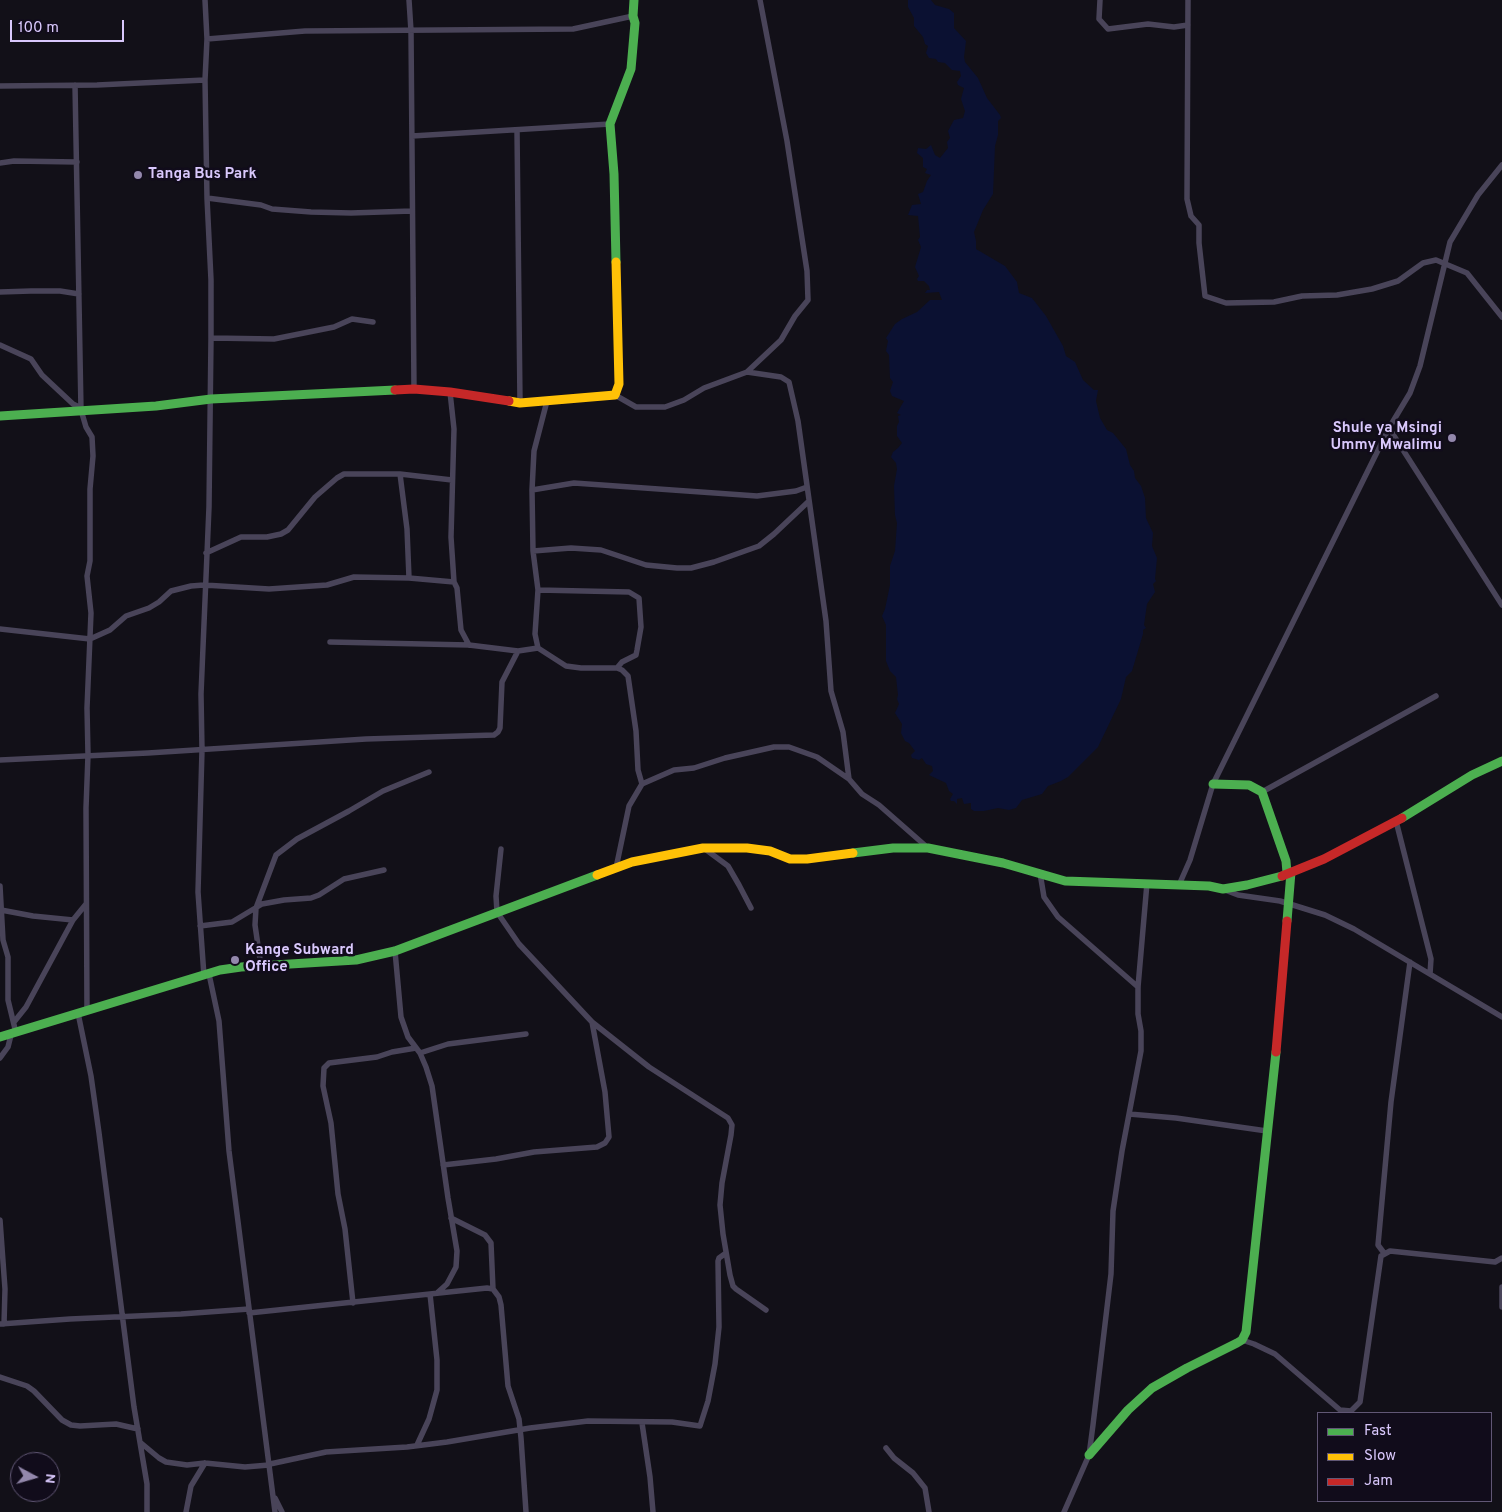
<!DOCTYPE html>
<html>
<head>
<meta charset="utf-8">
<style>
  body { margin:0 }
  #map { position:relative; width:1502px; height:1512px; overflow:hidden; background:#121018; font-family:Overpass,sans-serif }
  canvas { display:block }
  .legend { position:absolute; left:1317px; top:1412px; width:175px; height:90px; box-sizing:border-box; background:#110c1b; border:1px solid #615775; margin:0; padding:6px 9px; list-style:none; font-size:15px; color:#d9c8fc }
  .legend li { display:flex; align-items:center; gap:10px; height:25px }
  .legend b { width:25px; border:1px solid #615775 }
  .north { position:absolute; left:10px; top:1452px; width:50px; height:50px; box-sizing:border-box; background:#110c1b; border:1px solid #615775; border-radius:50%; rotate:96deg; font-size:14px; font-weight:700; line-height:20px; text-align:center; color:#d9c8fc }
  .north::after { content:''; display:block; margin:auto; width:18px; height:22px; background:#9388ac; clip-path:polygon(50% 0,100% 100%,50% 72%,0 100%) }
  .scale { position:absolute; left:10px; top:20px; width:114px; height:22px; box-sizing:border-box; border:2px solid #d9c8fc; border-top:0; padding-left:6px; font-size:15px; line-height:18px; white-space:nowrap; color:#d9c8fc; -webkit-text-stroke:4px #110c1b; paint-order:stroke }
</style>
</head>
<body>
<div id="map">
<canvas width="1502" height="1512"></canvas>
<ul class="legend">
<li><b style="height:6px;background:#4caf50"></b>Fast</li>
<li><b style="height:6px;background:#ffc107"></b>Slow</li>
<li><b style="height:6px;background:#c62828"></b>Jam</li>
</ul>
<div class="north">N</div>
<div class="scale">100 m</div>
</div>
<script>
const g = document.querySelector('canvas').getContext('2d');
g.lineJoin = 'round';
function fillPath(path, color) {
  g.fillStyle = color;
  g.fill(path, 'evenodd');
}
function shape(rows) {
  const path = new Path2D();
  for (const r of rows) {
    path.moveTo(r[0], r[1]);
    for (let i = 2; i < r.length; i += 2) path.lineTo(r[i], r[i + 1]);
  }
  return path;
}
function stroke(path, color, width, dash) {
  g.strokeStyle = color;
  g.lineWidth = width;
  g.lineCap = dash ? 'butt' : 'round';
  g.setLineDash(dash || []);
  g.stroke(path);
}
function write(font, color, halo, rows, align = 'center') {
  g.font = font + ' Overpass,sans-serif';
  g.lineWidth = 5;
  g.setLineDash([]);
  g.textBaseline = 'middle';
  g.strokeStyle = halo;
  g.fillStyle = color;
  for (const [text, x, y, turn = 0] of rows) {
    g.save();
    g.translate(x, y);
    g.rotate((+turn || 0) * Math.PI / 180);
    g.textAlign = isNaN(turn) ? turn : align;
    if (halo) g.strokeText(text, 0, 0);
    g.fillText(text, 0, 0);
    g.restore();
  }
}
const water = shape([
  [908,0,931,0,935,5,949,9,954,13,954,28,966,41,964,57,965,62,978,78,987,98,1000,115,1001,118,998,121,998,135,995,146,993,194,983,210,974,232,976,241,976,249,1005,266,1017,282,1019,293,1032,298,1046,316,1063,346,1066,356,1075,362,1083,380,1094,390,1098,390,1096,401,1100,418,1107,430,1113,433,1126,449,1130,465,1134,471,1135,478,1141,486,1145,498,1146,518,1153,533,1152,546,1157,558,1155,579,1156,581,1153,584,1155,592,1147,604,1144,625,1146,628,1143,630,1143,634,1132,671,1126,677,1121,699,1098,747,1068,777,1061,781,1048,786,1042,794,1022,800,1016,808,1009,810,998,808,984,811,974,811,971,809,971,803,964,804,962,798,957,799,957,804,954,801,951,801,950,799,953,794,949,791,946,783,929,775,933,771,932,766,926,764,922,758,919,760,912,758,911,755,915,751,909,743,905,741,901,733,902,724,895,713,899,704,897,699,898,695,896,677,890,671,886,661,886,625,882,616,885,609,890,585,890,566,895,551,897,523,895,515,894,486,897,469,896,463,891,457,893,452,898,448,902,443,897,436,897,426,899,422,898,416,901,415,897,413,904,401,892,396,890,391,893,382,890,378,889,355,886,351,888,341,886,338,895,324,902,319,917,312,930,300,942,300,939,292,925,293,927,290,930,290,929,286,924,281,918,281,917,279,919,276,915,267,921,247,918,240,920,237,918,216,908,215,912,205,921,204,918,194,923,192,927,181,931,175,925,173,927,169,923,167,923,158,917,153,918,148,926,149,931,145,935,155,940,158,948,148,947,142,950,138,948,131,954,120,963,118,965,111,961,99,964,88,958,85,957,82,961,76,960,71,952,70,945,63,938,62,936,59,929,58,926,53,928,46,925,44,923,37,914,26,914,18,908,7]
]);
const street = shape([
  [409,0,411,31,414,389],
  [1100,0,1099,19,1108,29,1148,24,1174,27,1188,25],
  [1188,0,1187,199,1191,216,1199,225,1199,243,1205,296,1226,303,1274,302,1302,296,1337,295,1372,289,1398,281,1423,263,1436,260,1467,273,1502,317],
  [207,39,305,31,573,29,633,16],
  [75,85,81,410,86,427,92,437,93,456,90,489,90,561,87,576,91,613,87,708,88,755,86,808,87,1011],
  [0,86,97,85,205,80],
  [517,130,520,403],
  [412,136,610,124],
  [0,163,14,161,77,162],
  [207,198,261,205,272,209,311,212,351,213,412,211],
  [0,292,31,291,60,291,79,294],
  [211,338,274,339,334,327,352,319,373,322],
  [0,345,31,359,42,375,73,404,81,408],
  [747,372,781,340,795,316,808,300,807,271,787,141,760,0],
  [450,392,454,429,451,537,454,582,457,588,461,630,469,645],
  [615,395,636,407,665,407,684,400,704,388,747,372,781,377,789,382,798,421,826,621,831,691,843,732,849,779],
  [547,401,534,451,532,490,533,551,538,590,535,634,538,648,566,666,581,668,617,668,622,670,628,676,636,731,638,770,642,784],
  [1389,428,1502,605],
  [400,474,407,529,409,578],
  [532,490,574,483,757,496,796,491,807,487],
  [533,551,571,548,601,550,646,565,677,568,691,568,714,562,759,546,774,534,809,501],
  [206,553,241,537,267,537,281,534,288,530,315,497,337,478,344,474,400,474,452,480],
  [538,590,629,592,639,598,641,627,637,650,636,655,622,662,617,668],
  [0,629,90,639,110,630,126,616,149,608,159,602,171,591,191,586,204,585,269,589,327,585,354,577,409,578,454,582],
  [330,642,469,645,518,651,538,648],
  [0,760,148,753,366,739,494,735,498,732,500,728,502,682,518,651],
  [1262,792,1436,696],
  [1396,821,1431,959,1430,974],
  [501,849,496,896,497,912,519,944,592,1022,649,1067,728,1118,732,1125,731,1135,722,1183,720,1205,723,1234,730,1275,733,1286,736,1289,766,1310],
  [705,849,728,866,739,885,751,908],
  [616,868,629,806,642,784,674,770,694,768,725,758,774,747,789,747,817,757,849,779,862,794,879,805,928,848],
  [1040,873,1044,897,1058,917,1138,987],
  [1179,885,1190,860,1213,784,1389,428,1410,393,1420,366,1450,242,1478,195,1502,165],
  [0,886,3,940,8,957,8,1000,16,1033],
  [1225,890,1238,895,1280,901,1325,915,1354,929,1502,1017],
  [1,910,33,916,73,920],
  [200,926,232,922,262,904,284,900,311,898,319,895,344,879,384,870],
  [395,951,401,1017,408,1037,420,1053,426,1067,432,1086,448,1198,457,1251,456,1267,447,1284,437,1293],
  [261,966,255,925,256,908,276,855,297,839,349,811,383,791,429,772],
  [209,974,219,1021,229,1151,275,1512],
  [204,976,198,892,202,750,201,694,209,507,211,338,211,280,207,198,205,80,207,39,205,0],
  [78,1013,91,1076,99,1133,134,1407,147,1484,147,1512],
  [14,1022,26,1007,73,920,86,904],
  [420,1053,448,1044,526,1034],
  [0,1058,8,1047,11,1035],
  [1129,1114,1176,1118,1267,1131],
  [443,1165,496,1159,534,1152,597,1147,605,1143,609,1137,605,1092,592,1022],
  [451,1218,485,1235,491,1243,493,1289],
  [0,1220,5,1289,4,1324],
  [1384,1253,1378,1245,1391,1102,1410,962],
  [1502,1287,1502,1307],
  [353,1303,345,1229,338,1194,331,1123,323,1086,324,1068,329,1063,377,1057,392,1052,416,1048],
  [249,1313,487,1288,493,1289,499,1297,501,1305,508,1386,519,1419,521,1438,526,1512],
  [0,1324,70,1319,181,1314,249,1309],
  [1242,1340,1254,1344,1275,1354,1340,1410,1351,1411,1360,1402,1381,1256,1390,1251,1495,1262,1502,1258],
  [0,1377,27,1386,34,1391,62,1420,71,1425,80,1426,116,1424,138,1429],
  [642,1423,650,1477,653,1512],
  [141,1443,159,1458,166,1462,187,1465,205,1463,245,1467,269,1465],
  [417,1445,429,1419,437,1390,437,1360,430,1294],
  [886,1448,894,1458,913,1473,925,1488,929,1512],
  [270,1464,326,1452,407,1447,447,1442,530,1428,588,1421,672,1422,700,1426,708,1401,715,1364,719,1327,718,1261,719,1258,726,1253],
  [275,1498,282,1512],
  [186,1512,191,1486,205,1463],
  [1064,1512,1089,1455,1093,1425,1111,1274,1113,1211,1122,1151,1141,1051,1141,1031,1138,1014,1138,987,1147,883]
]);
const fast = shape([
  [616,262,614,174,610,124,631,69,635,23,633,16,634,0],
  [0,416,156,406,211,399,395,390],
  [1213,784,1249,785,1262,792,1286,861,1287,873,1291,872,1287,921],
  [1402,818,1472,775,1502,761],
  [853,853,893,848,928,848,1003,863,1065,881,1209,886,1223,889,1247,885,1282,876],
  [0,1037,220,970,241,967,356,960,395,951,597,875],
  [1089,1455,1128,1410,1152,1388,1187,1368,1237,1343,1242,1340,1246,1332,1276,1052]
]);
const slow = shape([
  [509,401,520,403,615,395,619,384,616,262],
  [597,875,632,862,703,848,747,848,770,851,790,859,807,859,853,853]
]);
const jam = shape([
  [395,390,414,389,450,392,509,401],
  [1282,876,1324,859,1402,818],
  [1276,1052,1287,921]
]);
const markers = [
  [138,175,5,"#9388ac"],
  [1452,438,5,"#9388ac"],
  [235,960,5,"#9388ac"]
];
const poiNames = [
  ["Tanga Bus Park",148,175],
  ["Shule ya Msingi",1442,429,"right"],
  ["Ummy Mwalimu",1442,446,"right"],
  ["Kange Subward",245,951],
  ["Office",245,968]
];
fillPath(water, '#0b1132');
stroke(street, '#494459', 5.5);
stroke(fast, '#4caf50', 9);
stroke(slow, '#ffc107', 9);
stroke(jam, '#c62828', 9);
for (const [x, y, r, color] of markers) {
  const dot = new Path2D();
  dot.arc(x, y, r, 0, 2 * Math.PI);
  g.fillStyle = color;
  g.fill(dot);
  stroke(dot, '#110c1b', 2);
}
write('bold 15px', '#d9c8fc', '#110c1b', poiNames, 'left');
</script>
</body>
</html>
